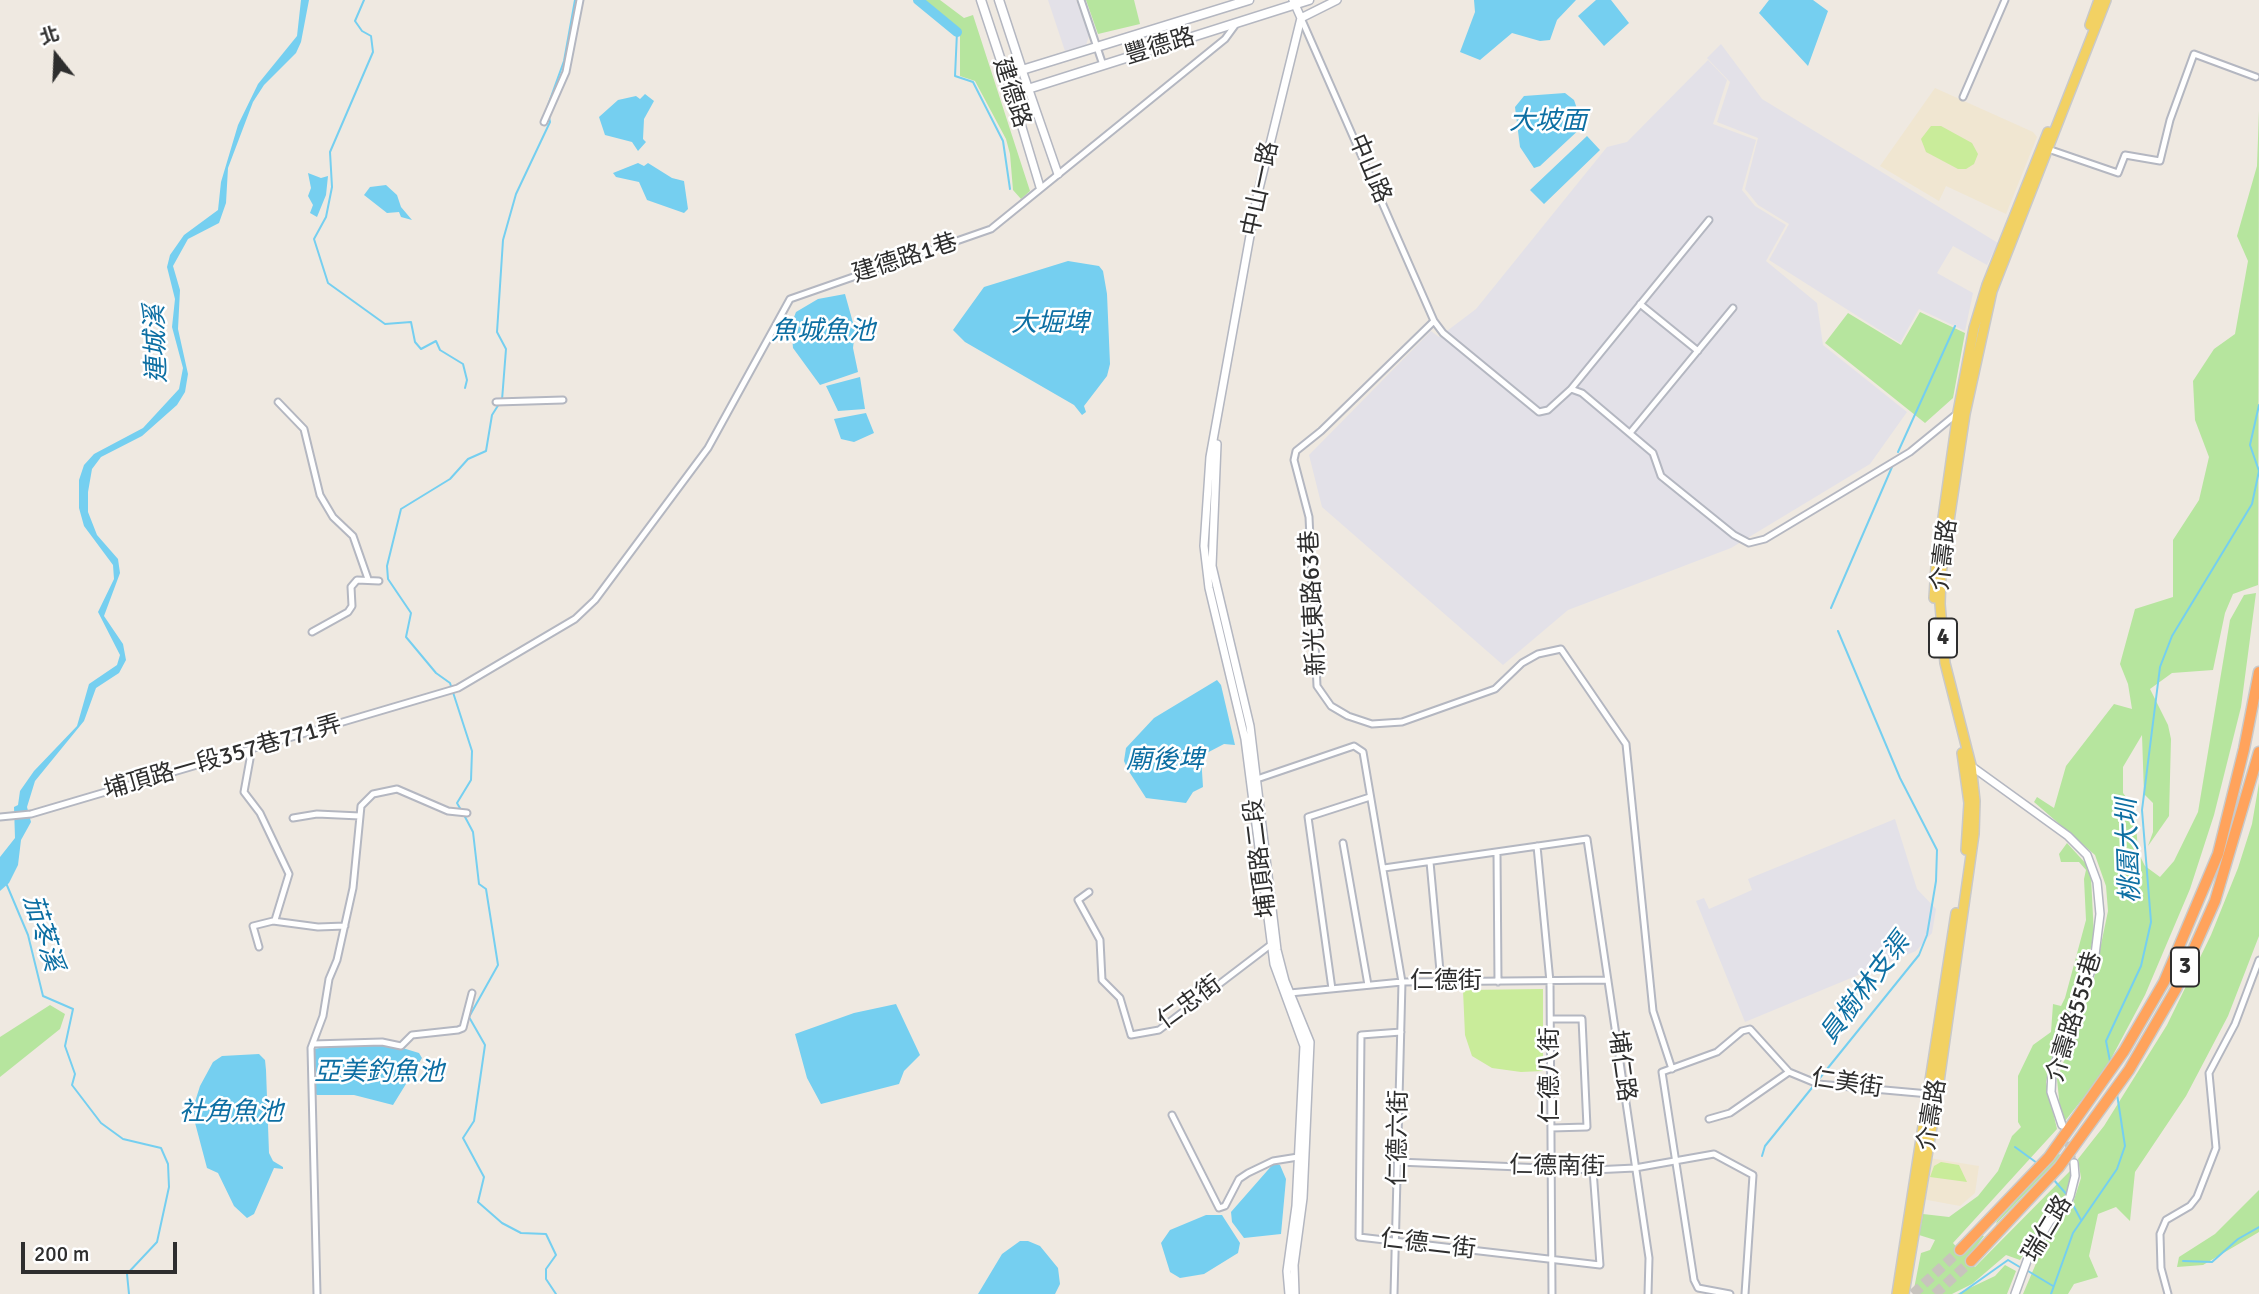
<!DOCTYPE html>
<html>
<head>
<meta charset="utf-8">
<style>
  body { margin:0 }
  #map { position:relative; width:2259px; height:1294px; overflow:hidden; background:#efe9e1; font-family:Signika,"Noto Sans TC",sans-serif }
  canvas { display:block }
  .north { position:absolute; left:21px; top:21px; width:70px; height:70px; -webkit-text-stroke:5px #fff; paint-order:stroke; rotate:342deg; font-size:19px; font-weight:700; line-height:28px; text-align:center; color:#2e2e2e }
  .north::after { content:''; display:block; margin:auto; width:24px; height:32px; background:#2e2e2e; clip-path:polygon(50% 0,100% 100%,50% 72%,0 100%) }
  .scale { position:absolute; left:21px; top:1242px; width:156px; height:32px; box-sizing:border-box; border:4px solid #2e2e2e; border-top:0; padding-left:9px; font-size:21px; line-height:24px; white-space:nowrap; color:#2e2e2e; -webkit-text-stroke:5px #fff; paint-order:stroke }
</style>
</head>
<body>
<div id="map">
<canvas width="2259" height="1294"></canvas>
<div class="north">北</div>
<div class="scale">200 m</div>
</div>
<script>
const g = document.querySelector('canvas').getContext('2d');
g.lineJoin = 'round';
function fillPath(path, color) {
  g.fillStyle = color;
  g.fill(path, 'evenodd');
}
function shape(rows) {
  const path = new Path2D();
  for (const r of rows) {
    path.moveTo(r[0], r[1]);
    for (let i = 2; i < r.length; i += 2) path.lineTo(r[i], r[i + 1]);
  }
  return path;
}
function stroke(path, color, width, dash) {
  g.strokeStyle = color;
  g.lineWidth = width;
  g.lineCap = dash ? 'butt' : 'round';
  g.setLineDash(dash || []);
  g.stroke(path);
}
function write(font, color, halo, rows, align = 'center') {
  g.font = font + ' Signika,"Noto Sans TC",sans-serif';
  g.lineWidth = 5;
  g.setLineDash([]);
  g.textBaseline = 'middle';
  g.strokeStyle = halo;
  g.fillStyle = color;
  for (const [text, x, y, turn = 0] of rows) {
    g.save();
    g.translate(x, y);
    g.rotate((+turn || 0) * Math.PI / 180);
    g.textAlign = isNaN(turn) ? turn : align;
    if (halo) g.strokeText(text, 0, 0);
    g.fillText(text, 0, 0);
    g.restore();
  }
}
const industrial = shape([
  [1048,0,1076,0,1089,36,1086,45,1065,51],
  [1721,44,1762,99,1998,243,1987,265,1953,246,1937,273,1973,293,1965,331,1919,309,1900,343,1769,260,1789,224,1758,205,1745,189,1758,138,1717,122,1730,82,1707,58],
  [1708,60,1727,80,1713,124,1756,140,1742,190,1755,206,1786,225,1766,261,1817,303,1823,345,1907,412,1870,464,1731,548,1568,610,1503,665,1322,507,1309,455,1431,331,1439,337,1476,309,1607,147,1627,142],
  [1895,819,1917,889,1936,909,1932,933,1916,951,1745,1022,1696,901,1704,898,1709,909,1752,890,1748,879]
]);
const education = shape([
  [1935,88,2033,132,2037,137,2006,214,1946,186,1939,201,1880,166],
  [1929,1158,1979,1166,1975,1193,1960,1206,1922,1199]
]);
const green = shape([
  [924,0,940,0,964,18,973,15,1030,191,1021,199,1013,190,1010,154,1006,139,975,81,960,76,960,30],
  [1086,0,1134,0,1140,24,1098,34],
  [2259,111,2258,585,2233,594,2225,613,2213,670,2172,673,2150,689,2168,725,2171,739,2169,816,2148,846,2153,832,2153,803,2144,794,2142,735,2123,767,2123,793,2135,809,2138,852,2145,866,2160,877,2174,861,2198,812,2230,620,2244,595,2256,593,2241,707,2214,815,2190,889,2145,995,2104,1072,2065,1121,2060,1109,2057,1079,2092,988,2108,911,2106,886,2095,855,2034,802,2037,797,2054,808,2066,766,2114,704,2132,709,2128,684,2120,664,2135,609,2173,597,2173,540,2199,500,2209,457,2195,420,2193,381,2214,349,2235,334,2248,261,2237,236,2257,166],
  [1920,312,1965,333,1953,398,1925,423,1825,343,1848,313,1901,345],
  [2259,783,2259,936,2228,1016,2186,1096,2135,1172,2130,1221,2116,1207,2098,1214,2089,1256,2098,1277,2074,1284,2068,1294,2023,1294,2049,1233,2073,1203,2081,1178,2078,1159,2104,1126,2167,1025,2211,935,2238,868,2252,824],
  [2067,843,2088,866,2091,877,2094,936,2085,970,2052,1057,2046,1082,2057,1129,1953,1243,1961,1252,1981,1235,1984,1236,1967,1259,1975,1267,2070,1171,2073,1177,2066,1202,2046,1219,2020,1260,2006,1255,1972,1284,1952,1294,1913,1294,1921,1253,1930,1250,1935,1240,1919,1235,1923,1214,1949,1217,1978,1196,1998,1171,2012,1136,2021,1127,2018,1122,2018,1076,2033,1045,2051,1032,2053,1004,2061,1006,2065,998,2086,920,2084,879,2086,870,2079,862,2061,862,2059,854],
  [50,1005,65,1014,60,1029,0,1077,0,1037],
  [2058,1154,2062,1155,1996,1224,1997,1221],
  [2259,1190,2259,1232,2203,1265,2177,1267,2179,1257,2215,1234],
  [2005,1265,2016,1271,2007,1294,1957,1294,1995,1276]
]);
const pitch = shape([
  [1931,126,1941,126,1972,143,1978,154,1974,164,1966,169,1958,169,1926,152,1921,139],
  [1543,989,1543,1071,1521,1072,1492,1068,1472,1056,1465,1035,1463,990],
  [1941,1162,1959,1165,1967,1182,1930,1177,1934,1166]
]);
const water = shape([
  [301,0,309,0,301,42,296,53,264,85,253,102,228,168,226,203,219,223,188,239,173,266,180,290,178,329,188,374,185,392,177,405,142,436,101,457,92,469,88,492,88,512,97,535,118,559,120,573,104,616,123,644,126,660,119,673,96,688,84,721,35,781,27,807,31,822,21,840,18,865,9,883,0,891,0,857,15,838,14,807,18,805,20,791,34,771,77,726,89,684,117,665,120,655,98,612,114,579,113,565,84,526,79,508,79,480,84,465,94,454,143,428,179,389,183,368,172,327,175,299,167,267,170,255,184,235,218,210,221,182,238,125,258,84,297,36],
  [1474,0,1576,0,1557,20,1550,40,1540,41,1512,33,1480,60,1460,52,1475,12],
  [1596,0,1611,0,1629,23,1604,46,1578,16],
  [1769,0,1813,0,1828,11,1808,66,1759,13],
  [1565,93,1574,100,1583,126,1540,166,1534,168,1520,147,1515,107,1524,96],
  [645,94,654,101,644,119,643,139,646,142,638,151,632,142,605,135,599,117,618,100,636,96,640,99],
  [1587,136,1600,150,1544,204,1530,190],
  [638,163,644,166,648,163,672,178,684,181,688,209,684,213,647,200,639,182,616,177,613,173],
  [308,173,321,178,328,176,326,195,317,217,310,213,313,205,308,196,311,188],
  [386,185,397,195,401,207,412,220,401,217,399,212,387,213,364,195,370,187],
  [1068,261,1099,266,1103,271,1107,294,1110,364,1107,376,1084,406,1086,412,1082,415,1074,405,965,342,953,330,984,287],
  [845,294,855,330,853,348,858,372,820,385,793,348,791,325,796,312,818,299],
  [860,377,865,409,838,411,826,386],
  [866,413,874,433,854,442,841,439,834,419],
  [1217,680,1221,685,1235,745,1224,744,1201,756,1203,787,1193,792,1186,803,1146,798,1128,770,1124,761,1126,748,1154,718],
  [896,1004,920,1055,904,1071,899,1084,821,1104,807,1078,795,1034,854,1013],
  [335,1045,396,1046,419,1053,422,1058,393,1105,354,1095,317,1095,314,1093,314,1049],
  [259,1054,265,1060,266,1070,269,1153,273,1161,283,1167,283,1169,274,1168,254,1214,247,1218,234,1206,218,1173,207,1168,194,1119,194,1105,200,1086,213,1062,222,1056],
  [1274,1163,1280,1165,1286,1179,1281,1234,1244,1238,1232,1222,1231,1212],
  [1206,1215,1222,1215,1240,1243,1238,1253,1204,1274,1180,1278,1170,1272,1161,1243,1170,1230],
  [1020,1241,1028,1241,1040,1246,1058,1268,1060,1284,1055,1294,978,1294,1002,1254]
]);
const stream = shape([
  [364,0,355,21,362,31,371,36,373,52,330,152,332,187,326,217,314,239,328,283,385,324,411,322,415,342,421,349,436,341,440,350,463,364,467,380,465,388],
  [957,32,955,76,973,82,1003,141,1010,189],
  [547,108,564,61,575,0],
  [502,400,506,349,497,332,503,240,516,194,550,122,549,117],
  [1898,452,1955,326],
  [1831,608,1892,467],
  [461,810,457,803,471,780,472,751,450,683,436,673,406,637,411,613,388,579,387,566,401,509,450,479,468,459,486,451,492,415,499,404],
  [464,815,473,832,479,884,486,889,498,965,469,1017,485,1045,474,1121,463,1138,484,1177,478,1202,502,1223,521,1233,546,1234,556,1255,546,1269,546,1279,556,1294],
  [6,883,28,935,43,996,73,1009,65,1046,75,1074,72,1085,101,1123,123,1139,161,1148,168,1164,169,1187,157,1242,127,1274,129,1294],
  [2110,1061,2106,1041,2141,966,2151,922,2142,810,2160,667,2172,636,2252,504,2259,471,2250,445,2259,405],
  [2015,1147,2037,1163],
  [1762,1156,1765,1146,1919,955,1927,935,1936,881,1937,850,1900,778,1838,631],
  [2053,1179,2068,1196],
  [2071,1201,2081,1220],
  [2183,1261,2212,1262,2238,1239,2259,1227],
  [2028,1271,2053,1286],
  [1960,1294,2008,1260,2023,1269],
  [2051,1294,2073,1233,2117,1169,2125,1146,2117,1094]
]);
const river = shape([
  [918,0,957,32]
]);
const tertiaryTunnel = shape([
  [2064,1132,2074,1163]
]);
const motorwayTunnel = shape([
  [1913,1294,1960,1250],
  [1935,1294,1971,1261]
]);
const minor = shape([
  [1081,0,1103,65],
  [1301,18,1434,321,1443,333,1539,412,1548,410,1571,389,1582,393,1653,453,1661,476,1734,535,1749,543,1765,539,1910,452,1959,412],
  [1963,97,2005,0],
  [544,122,566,72,580,0],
  [2048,149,2118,173,2125,155,2160,161,2170,120,2194,54,2256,77],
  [1640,304,1698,351],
  [1434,321,1321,431,1296,451,1294,460,1309,517,1317,686,1331,706,1348,716,1372,724,1402,722,1495,689,1522,663,1538,654,1561,649,1626,744,1653,1011,1672,1069],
  [1571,389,1709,220],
  [278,402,304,429,320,495,333,517,353,536,368,579],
  [496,402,563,400],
  [1630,433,1733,308],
  [312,632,348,612,352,606,351,587,357,580,379,581],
  [247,751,250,759,244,792,260,813,289,874,275,920],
  [1254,780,1354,746,1363,752,1402,982,1394,1294],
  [0,817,31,814,458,688,575,619,595,600,708,448,790,299,991,229,1225,39,1236,24],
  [293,818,317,814,360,816],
  [1343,843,1368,985],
  [1537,846,1550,982,1552,1294],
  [1497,852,1498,982],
  [1430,862,1441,982],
  [1384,868,1587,839,1649,1258,1648,1294],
  [1089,892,1078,900,1100,940,1102,980,1120,998,1131,1035,1159,1030,1273,943],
  [259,947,253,926,273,921,318,927,345,926],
  [1332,989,1308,817,1370,797],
  [1290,993,1402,982,1608,980],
  [1551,1019,1582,1019,1587,1127,1551,1128],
  [1401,1032,1361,1035,1359,1237,1600,1265,1593,1170],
  [313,1044,382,1042,401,1046,412,1035,458,1030,463,1028,472,993],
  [1172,1115,1219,1208,1225,1206,1239,1179,1248,1173,1273,1161,1298,1157],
  [1709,1119,1730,1113,1789,1072],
  [1398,1162,1593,1170,1635,1168,1714,1154,1753,1175,1745,1294],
  [317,1294,311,1048,323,1016,329,979,337,960,353,888,361,806,373,794,397,789,448,811,467,813],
  [1730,1294,1698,1288,1694,1280,1662,1072,1717,1052,1742,1031,1750,1029,1789,1072,1818,1084,1929,1094],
  [2168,1294,2161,1268,2160,1234,2166,1220,2190,1206,2197,1197,2216,1148,2209,1073,2235,1024,2259,960]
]);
const tertiary = shape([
  [1301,18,1337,0],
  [1006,75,1022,70,1058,174],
  [1012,94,1040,187],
  [1217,444,1212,566,1250,726,1277,950,1285,981,1310,1042,1303,1198,1294,1265,1295,1294],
  [1967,763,2068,836,2087,855,2097,882,2100,914,2094,963,2052,1071,2051,1092,2062,1125],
  [1289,1294,1287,1271,1296,1206,1304,1046,1274,964,1245,739,1209,588,1204,546,1210,457,1257,197,1301,18,1293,0],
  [2015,1294,2028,1258,2050,1221,2066,1206,2070,1196,2075,1176,2074,1163]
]);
const secondary = shape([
  [981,0,1012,94,1309,0],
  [999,0,1022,70,1249,0]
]);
const primary = shape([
  [2090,25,2099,0],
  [1940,539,1958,412,1974,328,1987,285,2048,132],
  [1934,598,1936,567],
  [1962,753,1969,803,1966,850],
  [1897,1294,1956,913],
  [1904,1294,1937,1096,1974,834,1975,801,1971,765,1945,663,1940,604,1941,574,1965,414,1992,291,2106,0]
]);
const motorway = shape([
  [1960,1250,2049,1157,2124,1051,2164,982,2218,854,2244,749,2259,672],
  [1971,1261,2059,1167,2129,1070,2176,989,2215,901,2259,752]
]);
const shields = [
  [1943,638,28],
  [2185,967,28]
];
const shieldNames = [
  ["4",1943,638],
  ["3",2185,967]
];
const streetNames = [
  ["豐德路",1160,47,-17],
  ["建德路",1011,93,72],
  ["中山路",1369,169,67],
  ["中山一路",1261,189,-78],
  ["建德路1巷",905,259,-18],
  ["介壽路",1945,555,-83],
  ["新光東路63巷",1314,603,-93],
  ["埔頂路一段357巷771弄",223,758,-16],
  ["埔頂路二段",1261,858,-97],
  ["仁德街",1446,982],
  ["仁忠街",1190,1003,-36],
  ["介壽路555巷",2075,1017,-73],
  ["埔仁路",1621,1066,82],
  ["仁德八街",1551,1075,-90],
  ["仁美街",1847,1084,9],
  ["介壽路",1933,1115,-81],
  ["仁德六街",1399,1138,-89],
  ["仁德南街",1557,1167,1],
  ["瑞仁路",2048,1229,-59],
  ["仁德二街",1428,1245,7]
];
const waterNames = [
  ["大坡面",1548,122],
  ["大堀埤",1050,324],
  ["魚城魚池",823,332],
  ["連城溪",157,344,-92],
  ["廟後埤",1165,761],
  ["桃園大圳",2130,851,-92],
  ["茄苳溪",42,933,73],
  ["員樹林支渠",1866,989,-53],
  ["亞美釣魚池",379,1073],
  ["社角魚池",231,1113]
];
fillPath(industrial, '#e3e1e8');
fillPath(education, '#f0e6d1');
fillPath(green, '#b6e59e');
fillPath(pitch, '#c9ec9a');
fillPath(water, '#75cff0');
stroke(stream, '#75cff0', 2);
stroke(river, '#75cff0', 10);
stroke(tertiaryTunnel, '#c8c4bd', 7, [7, 3.5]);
stroke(motorwayTunnel, '#c8c4bd', 10, [10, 5]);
stroke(minor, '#b4b7c1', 9);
stroke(tertiary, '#b4b7c1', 10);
stroke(secondary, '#b4b7c1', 11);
stroke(primary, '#c9c9c9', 12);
stroke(motorway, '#c9c9c9', 13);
stroke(minor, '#fff', 5);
stroke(tertiary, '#fff', 7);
stroke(secondary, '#fff', 8);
stroke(primary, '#f2d163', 9);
stroke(motorway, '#ffa35c', 10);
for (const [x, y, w] of shields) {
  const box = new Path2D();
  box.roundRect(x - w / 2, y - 19.5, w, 39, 5);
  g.fillStyle = '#fff';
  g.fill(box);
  stroke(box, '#2e2e2e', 2);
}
write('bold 23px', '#2e2e2e', null, shieldNames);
write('24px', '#2e2e2e', '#fff', streetNames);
write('italic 26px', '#0d6fa3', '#fff', waterNames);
</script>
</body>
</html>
